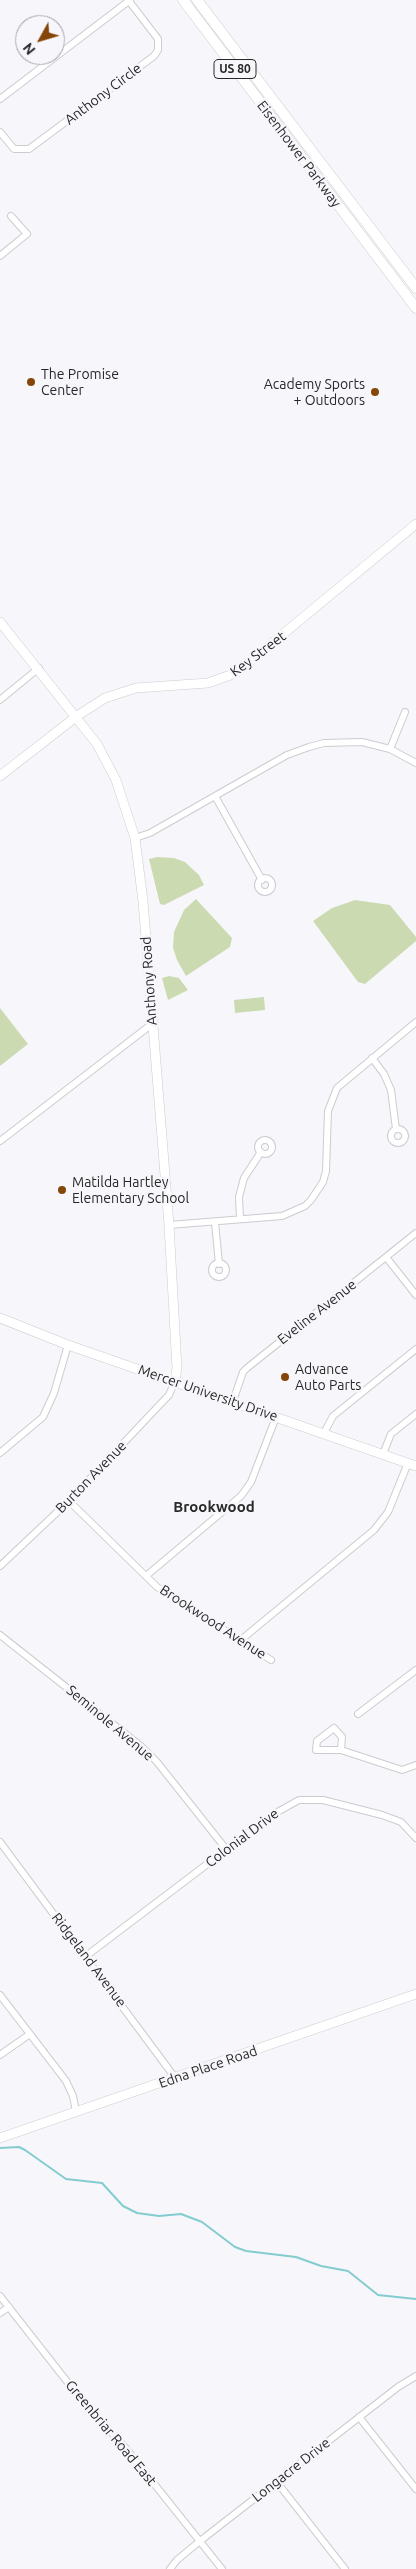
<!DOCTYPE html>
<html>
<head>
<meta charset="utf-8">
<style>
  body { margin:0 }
  #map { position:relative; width:416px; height:2569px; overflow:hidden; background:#f7f7fb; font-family:Ubuntu,sans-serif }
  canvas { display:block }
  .north { position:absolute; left:15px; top:15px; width:50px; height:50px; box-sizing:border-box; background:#f7f7fb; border:1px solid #a4a4a7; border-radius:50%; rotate:231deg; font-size:14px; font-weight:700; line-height:20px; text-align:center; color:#282829 }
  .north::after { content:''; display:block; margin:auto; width:18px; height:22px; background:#85460a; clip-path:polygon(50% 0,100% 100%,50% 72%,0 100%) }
</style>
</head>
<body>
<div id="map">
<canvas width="416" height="2569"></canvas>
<div class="north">N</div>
</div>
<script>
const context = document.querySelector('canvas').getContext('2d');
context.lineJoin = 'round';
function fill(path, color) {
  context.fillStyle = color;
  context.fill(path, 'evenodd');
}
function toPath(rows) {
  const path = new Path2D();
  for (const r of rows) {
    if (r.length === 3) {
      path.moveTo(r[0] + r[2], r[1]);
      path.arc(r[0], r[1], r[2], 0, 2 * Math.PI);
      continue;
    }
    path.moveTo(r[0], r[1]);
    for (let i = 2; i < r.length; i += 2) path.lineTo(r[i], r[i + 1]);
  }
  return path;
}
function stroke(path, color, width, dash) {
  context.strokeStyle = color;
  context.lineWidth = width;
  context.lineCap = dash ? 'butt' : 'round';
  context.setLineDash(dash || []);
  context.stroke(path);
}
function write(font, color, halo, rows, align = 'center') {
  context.font = font + ' Ubuntu,sans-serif';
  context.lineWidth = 5;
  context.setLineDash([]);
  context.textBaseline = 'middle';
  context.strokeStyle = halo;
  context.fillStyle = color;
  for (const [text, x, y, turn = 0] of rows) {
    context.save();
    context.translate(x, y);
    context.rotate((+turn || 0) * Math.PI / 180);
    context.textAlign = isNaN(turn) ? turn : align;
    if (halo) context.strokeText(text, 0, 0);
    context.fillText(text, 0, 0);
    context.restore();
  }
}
const green = toPath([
  [157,857,174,858,185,862,199,875,204,885,164,905,160,904,149,859],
  [196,899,232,938,230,947,186,976,177,960,173,948,174,932,184,910],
  [355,900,390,905,416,937,416,941,365,984,358,982,313,921,332,908],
  [169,976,179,978,188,990,168,1000,162,978],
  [264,997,265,1010,235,1013,234,1000],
  [0,1008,28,1044,0,1066]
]);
const stream = toPath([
  [0,2148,19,2147,25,2150,66,2179,102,2183,123,2206,137,2213,159,2216,181,2214,202,2222,235,2247,246,2251,296,2257,321,2266,348,2271,378,2295,416,2299]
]);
const street = toPath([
  [0,99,130,0],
  [0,132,14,149,29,149,154,56,158,50,158,39,129,1],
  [0,256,27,234,11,216],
  [0,700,39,668],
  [390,749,405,712],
  [215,796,262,880],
  [135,838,150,833,287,755,309,747,324,743,362,742,390,749,416,763],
  [265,885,7],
  [372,1058,384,1074,391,1090,396,1129],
  [398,1136,7],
  [265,1147,7],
  [0,1141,152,1024],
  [240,1218,239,1197,244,1178,261,1152],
  [215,1222,219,1264],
  [169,1225,282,1216,305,1206,311,1200,323,1182,326,1171,328,1111,337,1088,416,1022],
  [386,1257,416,1295],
  [219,1270,7],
  [233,1401,243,1372,247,1368,416,1233],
  [324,1433,333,1416,416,1349],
  [0,1453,43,1417,54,1393,68,1345],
  [383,1454,391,1434,416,1414],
  [69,1501,157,1587,271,1660],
  [0,1566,69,1501,149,1416,169,1395,175,1381],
  [146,1576,241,1496,251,1482,276,1417],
  [0,1635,142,1747,157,1762,226,1849],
  [242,1639,374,1530,388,1512,408,1463],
  [358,1714,416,1670],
  [334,1728,342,1737,341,1750,316,1750,317,1741,334,1728],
  [341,1750,402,1770,416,1765],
  [0,1842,176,2079],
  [86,1956,272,1815,299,1800,323,1800,382,1815,401,1822,416,1838],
  [0,1995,66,2081,73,2096,76,2112],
  [0,2055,30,2034],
  [0,2296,87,2407,124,2446,222,2569],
  [0,2313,9,2307],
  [359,2417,416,2489],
  [276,2481,345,2569],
  [170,2569,177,2560,200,2541,398,2387,416,2376]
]);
const secondary = toPath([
  [0,622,97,744,116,780,135,838,143,901,169,1225,177,1368,175,1381],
  [0,776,77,716,105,698,136,688,208,683,236,673,416,524],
  [0,1318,68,1345,416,1466],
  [0,2138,416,1994]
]);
const primary = toPath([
  [183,0,416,308],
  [197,0,416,288]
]);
const markers = [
  [31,382,5,"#85460a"],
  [375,392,5,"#85460a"],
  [62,1190,5,"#85460a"],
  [285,1377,5,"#85460a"]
];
const shields = [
  [235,69,42]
];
const shieldNames = [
  ["US 80",235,69]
];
const streetNames = [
  ["Anthony Circle",103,94,-37],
  ["Eisenhower Parkway",299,154,53],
  ["Key Street",258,654,-37],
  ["Anthony Road",149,981,-94],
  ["Eveline Avenue",317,1312,-38],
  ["Mercer University Drive",208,1393,19],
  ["Burton Avenue",91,1477,-46],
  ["Brookwood Avenue",213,1622,33],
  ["Seminole Avenue",110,1723,40],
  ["Colonial Drive",242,1838,-37],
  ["Ridgeland Avenue",89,1960,53],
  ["Edna Place Road",208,2067,-19],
  ["Greenbriar Road East",111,2433,50],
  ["Longacre Drive",291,2470,-38]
];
const poiNames = [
  ["The Promise",41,374],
  ["Center",41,390],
  ["Academy Sports",365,384,"right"],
  ["+ Outdoors",365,400,"right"],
  ["Matilda Hartley",72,1182],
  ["Elementary School",72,1198],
  ["Advance",295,1369],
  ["Auto Parts",295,1385]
];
const neighbourhoodNames = [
  ["Brookwood",214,1507]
];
fill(green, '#ccdab2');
stroke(stream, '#83cccf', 2);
stroke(street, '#ccccd0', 8);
stroke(secondary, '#ccccd0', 10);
stroke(primary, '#ccccd0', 11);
stroke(street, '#fff', 6);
stroke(secondary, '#fff', 9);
stroke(primary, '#fff', 10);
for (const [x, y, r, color] of markers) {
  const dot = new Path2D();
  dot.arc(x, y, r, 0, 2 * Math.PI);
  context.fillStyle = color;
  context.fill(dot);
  stroke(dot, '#f7f7fb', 2);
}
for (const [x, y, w] of shields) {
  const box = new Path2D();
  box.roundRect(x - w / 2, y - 9.5, w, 19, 4);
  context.fillStyle = '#f7f7fb';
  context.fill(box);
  stroke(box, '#282829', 1);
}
write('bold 12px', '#282829', null, shieldNames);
write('14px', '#282829', '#f7f7fb', streetNames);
write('14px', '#282829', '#f7f7fb', poiNames, 'left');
write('bold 15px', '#282829', '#f7f7fb', neighbourhoodNames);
</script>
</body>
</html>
